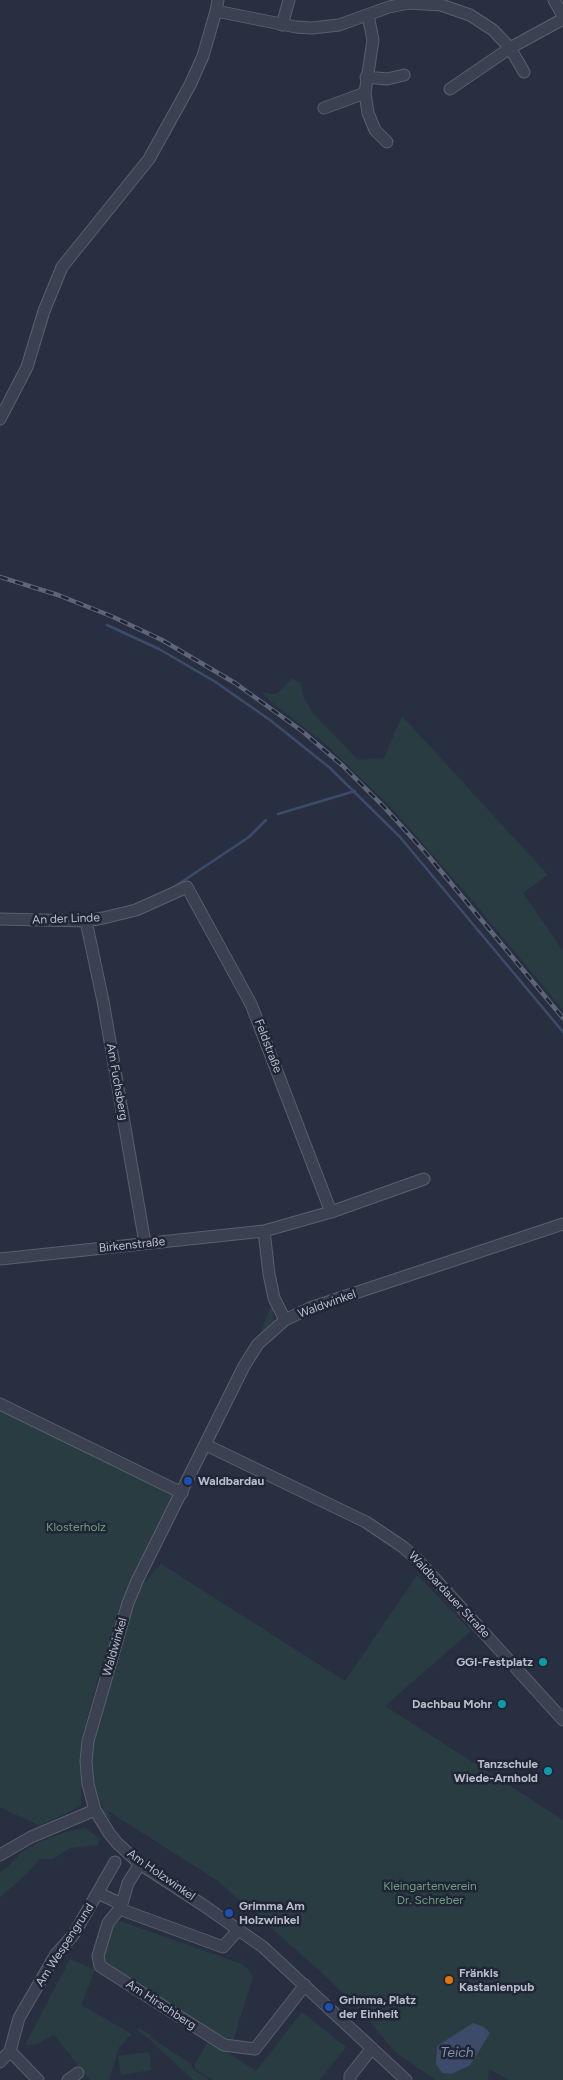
<!DOCTYPE html>
<html>
<head>
<meta charset="utf-8">
<style>
  body { margin:0 }
  canvas { display:block; background:#272f41 }
</style>
</head>
<body>
<canvas width="563" height="2080"></canvas>
<script>
const context = document.querySelector('canvas').getContext('2d');
context.lineJoin = 'round';
function fill(path, color) {
  context.fillStyle = color;
  context.fill(path, 'evenodd');
}
function toPath(rows) {
  const path = new Path2D();
  for (const r of rows) {
    path.moveTo(r[0], r[1]);
    for (let i = 2; i < r.length; i += 2) path.lineTo(r[i], r[i + 1]);
  }
  return path;
}
function stroke(path, color, width, dash) {
  context.strokeStyle = color;
  context.lineWidth = width;
  context.lineCap = dash ? 'butt' : 'round';
  context.setLineDash(dash || []);
  context.stroke(path);
}
function write(font, color, halo, rows, align = 'center') {
  context.font = font + ' Figtree,sans-serif';
  context.lineWidth = 5;
  context.setLineDash([]);
  context.textBaseline = 'middle';
  context.strokeStyle = halo;
  context.fillStyle = color;
  for (const [text, x, y, turn = 0] of rows) {
    context.save();
    context.translate(x, y);
    context.rotate((+turn || 0) * Math.PI / 180);
    context.textAlign = isNaN(turn) ? turn : align;
    if (halo) context.strokeText(text, 0, 0);
    context.fillText(text, 0, 0);
    context.restore();
  }
}
const green = toPath([
  [292,678,301,683,303,696,312,712,358,760,384,758,402,716,548,875,523,893,563,951,563,1010,467,894,389,805,323,742,269,700,263,693,277,694],
  [272,1304,274,1321,258,1339],
  [0,1407,176,1494,132,1581,97,1682,81,1742,81,1806,40,1826,0,1807],
  [161,1564,345,1681,417,1575,471,1631,385,1706,563,1820,563,2080,509,2080,489,2069,488,2080,436,2080,394,2051,362,2012,320,1971,218,1881,108,1811,112,1822,104,1813,94,1781,92,1761,94,1742,133,1605,143,1584],
  [85,1828,100,1839,98,1845,70,1848,53,1859,39,1859,27,1874,0,1897,0,1872,6,1868,21,1853,37,1843,69,1831],
  [114,1919,242,1964,249,1970,253,1978,233,2040,226,2042,101,1961],
  [70,1959,95,1970,81,2005,132,2034,119,2047,109,2080,90,2080,54,2035,37,2044,25,2045],
  [302,2012,346,2047,320,2080,213,2080,195,2069,195,2064,209,2040,256,2071],
  [139,2028,149,2034,152,2034,150,2037,191,2064,193,2069,209,2080,193,2080,148,2038,138,2031],
  [149,2052,151,2070,121,2075,118,2056]
]);
const water = toPath([
  [473,2023,484,2027,490,2033,476,2056,469,2066,451,2074,442,2073,436,2064,437,2046]
]);
const stream = toPath([
  [107,625,159,649,214,681,270,720,330,768,400,837,563,1032],
  [278,814,355,791],
  [171,889,249,837,266,820]
]);
const minor = toPath([
  [554,0,563,16],
  [216,11,296,27,312,28,339,25,389,7,409,3,441,5,470,15,493,30,510,48,524,72],
  [368,15,373,40,365,93,368,113,375,130,387,142],
  [282,25,289,0],
  [366,77,387,79,404,75],
  [450,89,510,48,563,19],
  [324,108,365,93],
  [0,419,27,367,44,311,62,267,149,159,190,85,203,56,216,11,218,0],
  [0,919,86,921,103,918,136,910,187,887,251,1004,331,1212],
  [86,921,103,1001,145,1243],
  [264,1231,269,1274,274,1298,285,1320],
  [0,1259,264,1231,331,1212,424,1179],
  [0,1404,182,1493],
  [206,1445,366,1522,403,1547,417,1559,563,1720],
  [0,1855,31,1837,95,1810],
  [140,1864,128,1883,121,1907,108,1923,98,1956,100,1966,224,2045,255,2049,305,1985],
  [98,1893,115,1901,125,1911,223,1947,239,1929],
  [10,2051,38,2080],
  [0,2062,10,2051,19,2018,56,1954,74,1934,115,1862],
  [68,2080,78,2073],
  [350,2080,350,2076,372,2048],
  [406,2080,263,1947,203,1905,140,1864,117,1843,109,1833,95,1810,88,1784,86,1761,88,1741,128,1603,137,1581,244,1366,258,1344,285,1320,310,1308,563,1224]
]);
const rail = toPath([
  [0,577,58,595,111,616,162,640,235,683,302,731,343,766,385,808,425,852,563,1018]
]);
const markers = [
  [188,1481,5,"#1a4fb4"],
  [543,1662,5,"#0f9aa8"],
  [502,1704,5,"#0f9aa8"],
  [548,1771,5,"#0f9aa8"],
  [229,1913,5,"#1a4fb4"],
  [449,1980,5,"#e8710a"],
  [329,2007,5,"#1a4fb4"]
];
const streetNames = [
  ["An der Linde",66,919,-2],
  ["Feldstraße",268,1046,69],
  ["Am Fuchsberg",117,1082,80],
  ["Birkenstraße",132,1245,-6],
  ["Waldwinkel",327,1304,-20],
  ["Waldbardauer Straße",449,1595,47],
  ["Waldwinkel",115,1647,-74],
  ["Am Holzwinkel",161,1875,35],
  ["Am Wespengrund",65,1945,-57],
  ["Am Hirschberg",161,2005,33]
];
const poiNames = [
  ["Waldbardau",198,1481],
  ["GGI-Festplatz",533,1662,"right"],
  ["Dachbau Mohr",492,1704,"right"],
  ["Tanzschule",538,1764,"right"],
  ["Wiede-Arnhold",538,1778,"right"],
  ["Grimma Am",239,1906],
  ["Holzwinkel",239,1920],
  ["Fränkis",459,1973],
  ["Kastanienpub",459,1987],
  ["Grimma, Platz",339,2000],
  ["der Einheit",339,2014]
];
const parkNames = [
  ["Klosterholz",76,1527],
  ["Kleingartenverein",430,1886],
  ["Dr. Schreber",430,1900]
];
const waterNames = [
  ["Teich",457,2053]
];
fill(green, '#293c42');
fill(water, '#3d4b6a');
stroke(stream, '#3d4b6a', 2.5);
stroke(minor, '#595f6e', 13);
stroke(minor, '#3b4151', 11);
stroke(rail, '#5d6578', 4.5);
stroke(rail, '#202636', 2.5, [8]);
for (const [x, y, r, color] of markers) {
  const dot = new Path2D();
  dot.arc(x, y, r, 0, 2 * Math.PI);
  context.fillStyle = color;
  context.fill(dot);
  stroke(dot, '#202636', 2);
}
write('12px', '#b8bdcb', '#202636', streetNames);
write('bold 12px', '#b8bdcb', '#202636', poiNames, 'left');
write('12px', '#6f9c7f', '#202636', parkNames);
write('italic 14px', '#808fb2', '#202636', waterNames);
</script>
</body>
</html>
